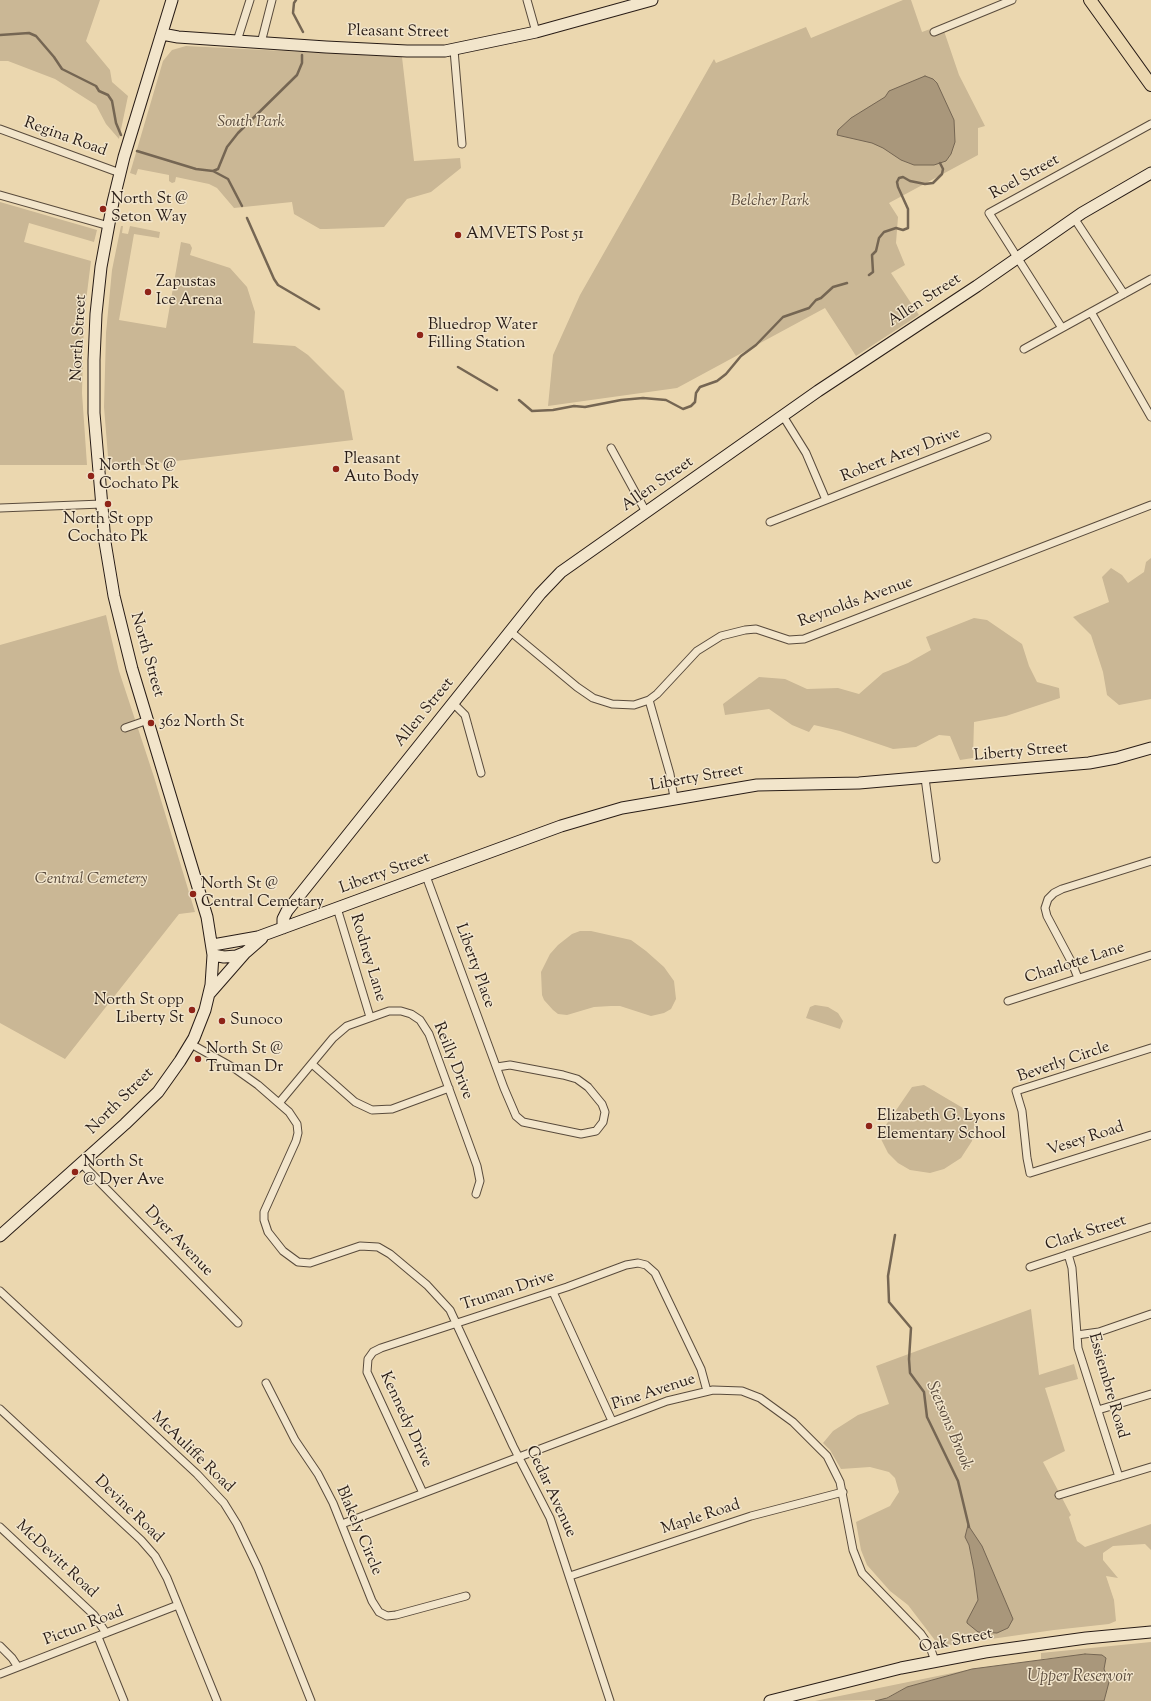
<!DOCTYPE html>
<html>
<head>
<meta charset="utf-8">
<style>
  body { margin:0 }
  canvas { display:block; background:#ebd7af }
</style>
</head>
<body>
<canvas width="1151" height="1701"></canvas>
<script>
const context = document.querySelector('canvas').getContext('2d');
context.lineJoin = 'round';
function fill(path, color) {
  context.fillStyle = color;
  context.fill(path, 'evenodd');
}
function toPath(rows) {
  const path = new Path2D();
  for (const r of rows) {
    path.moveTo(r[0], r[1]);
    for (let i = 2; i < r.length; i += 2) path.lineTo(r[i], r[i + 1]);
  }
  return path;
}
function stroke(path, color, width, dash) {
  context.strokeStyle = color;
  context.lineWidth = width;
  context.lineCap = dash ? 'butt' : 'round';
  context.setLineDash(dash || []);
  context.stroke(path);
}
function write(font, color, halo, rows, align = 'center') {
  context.font = font + ' "Sorts Mill Goudy",serif';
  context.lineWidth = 3;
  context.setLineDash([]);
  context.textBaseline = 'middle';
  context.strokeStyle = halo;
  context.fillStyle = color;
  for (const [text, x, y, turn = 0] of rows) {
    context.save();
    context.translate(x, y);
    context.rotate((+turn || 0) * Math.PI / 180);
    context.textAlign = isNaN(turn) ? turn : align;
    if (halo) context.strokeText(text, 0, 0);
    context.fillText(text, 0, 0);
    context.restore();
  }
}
const green = toPath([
  [0,0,100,0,86,41,110,70,112,82,128,96,119,139,106,124,96,105,55,79,8,61,0,61],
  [903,0,911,0,922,32,933,28,935,35,944,31,959,75,985,126,978,128,978,155,889,203,898,217,896,243,905,265,891,273,919,315,856,356,825,308,677,388,548,406,553,355,580,295,714,59,716,63,806,27,811,38],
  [186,46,402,57,414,161,460,158,461,168,431,192,407,199,384,227,326,229,320,229,294,214,292,202,234,208,217,188,209,184,176,177,175,182,172,183,169,181,169,175,138,169,136,175,130,173,163,61,172,50],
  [0,202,97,230,94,242,29,223,24,242,91,261,84,317,82,393,87,465,0,465],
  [121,226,123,226,122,233,128,234,130,226,160,232,159,238,134,234,119,320,166,328,181,242,190,244,192,248,190,255,230,268,247,287,255,312,253,343,295,346,308,355,344,391,353,440,109,469,104,407,106,333,112,270],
  [1151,558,1151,699,1119,705,1107,695,1103,672,1091,635,1073,617,1109,602,1102,577,1111,568,1122,575,1128,583,1144,572,1146,562],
  [106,615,119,671,154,777,195,912,179,914,65,1059,0,1023,0,645],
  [974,618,987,620,1022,644,1029,666,1037,682,1059,688,1060,698,1006,716,974,722,973,758,960,760,950,736,939,735,916,747,893,749,840,731,814,725,809,732,792,725,769,709,725,715,723,704,759,677,785,679,807,689,838,688,859,694,883,673,908,663,931,650,926,637],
  [580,931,591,931,631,940,646,951,664,967,674,981,676,999,671,1009,664,1013,651,1016,620,1006,611,1006,594,1007,567,1015,558,1014,553,1010,544,1000,542,995,541,972,550,954,558,945,572,934],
  [815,1005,828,1007,838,1013,843,1021,840,1029,806,1018,810,1007],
  [924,1085,973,1114,975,1120,972,1141,961,1158,944,1169,930,1173,910,1170,898,1163,888,1153,879,1135,912,1087],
  [1031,1309,1039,1375,1074,1364,1078,1379,1045,1388,1065,1451,1043,1462,1071,1515,1069,1517,1077,1541,1085,1547,1151,1524,1151,1550,1145,1544,1113,1546,1103,1553,1103,1560,1118,1578,1106,1576,1114,1600,1116,1621,1109,1624,1054,1630,942,1646,937,1643,908,1605,890,1591,867,1565,861,1550,856,1522,890,1506,899,1492,895,1478,889,1472,870,1467,841,1469,830,1450,823,1443,833,1431,858,1415,889,1404,876,1366],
  [1151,1642,1151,1701,1104,1701,1108,1678,1093,1654,1041,1659,1041,1653],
  [972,1669,907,1687,882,1700,815,1701]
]);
const water = toPath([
  [925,76,933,79,937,83,954,120,955,142,951,154,946,161,934,165,914,165,901,160,883,148,872,143,837,135,838,130,851,118,885,97,889,91,925,76],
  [968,1525,982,1546,1013,1619,1008,1628,997,1633,978,1632,967,1623,967,1621,978,1600,974,1570,969,1545,965,1537,968,1525],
  [1085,1654,1102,1655,1106,1658,1104,1669,1109,1682,1104,1701,875,1701,887,1698,907,1687,972,1669,1085,1654]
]);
const stream = toPath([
  [296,0,294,3,293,13,303,32],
  [0,35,29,33,36,36,54,57,62,69,96,86,99,91,108,95,112,101,116,123,121,135],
  [137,151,196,169,213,171,218,169,227,147,238,133,297,75,302,63,302,55],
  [213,171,228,179,242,206],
  [247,218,274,279,278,285,319,309],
  [869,275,873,272,872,255,876,251,879,238,884,232,896,228,903,230,908,228,908,209,898,187,897,182,899,178,903,177,910,181,925,184,933,183,942,174,943,169,940,163],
  [458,367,497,390],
  [519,400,532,411,553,410,574,406,585,407,621,400,643,398,666,400,683,409,691,406,695,402,696,393,700,387,717,381,726,374,741,356,756,345,783,317,809,308,816,300,821,298,833,287,847,283],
  [895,1235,888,1276,889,1302,911,1328,909,1359,910,1373,924,1392,927,1417,958,1481,969,1527]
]);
const street = toPath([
  [527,0,536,32],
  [934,32,1012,0],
  [237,41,250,0],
  [261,43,272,0],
  [454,50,462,144],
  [0,129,120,173],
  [0,195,109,226],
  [1074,218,1124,294],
  [1091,312,1151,417],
  [1062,328,989,213,1151,124],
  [1024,349,1151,279],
  [783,416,806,453,826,500],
  [611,448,646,512],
  [0,508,102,504],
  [770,522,987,437],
  [511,632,577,687,593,698,612,704,634,705,649,700,657,694,697,651,721,636,745,630,756,629,789,640,804,639,1151,505],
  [649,700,670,774,674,798],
  [453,703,465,715,481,773],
  [125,728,148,720],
  [925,778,936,859],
  [426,876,504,1088,516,1116,523,1122,581,1134,596,1131,603,1122,605,1112,602,1104,588,1087,577,1079,563,1075,510,1065,497,1067],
  [337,908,370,1017],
  [1078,978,1072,963,1047,916,1045,908,1048,899,1054,893,1062,889,1151,861],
  [1008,1001,1151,955],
  [191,1044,234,1068,258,1085,289,1112,297,1124,298,1133,296,1141,264,1212,264,1220,268,1232,283,1251,298,1262,310,1263,360,1246,378,1247,390,1254,427,1285,450,1310,513,1446,550,1518,610,1701],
  [1151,1048,1016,1091,1022,1111,1027,1158,1030,1173,1151,1135],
  [312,1064,355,1102,372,1110,392,1109,449,1088],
  [279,1103,333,1038,347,1026,389,1011,401,1011,411,1014,420,1020,429,1034,477,1166,480,1181,476,1194],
  [81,1163,238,1323],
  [1068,1254,1072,1268,1078,1348,1119,1477],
  [1030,1267,1151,1227],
  [0,1291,197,1474,224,1503,237,1524,258,1568,311,1701],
  [553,1292,612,1421],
  [1077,1335,1099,1332,1151,1314],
  [266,1383,295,1440,318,1474,333,1503,372,1601,379,1612,387,1616,396,1615,466,1596],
  [0,1409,141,1540,155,1556,167,1578,217,1701],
  [1098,1410,1151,1394],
  [423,1493,367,1372,368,1359,373,1352,381,1348,567,1287,626,1265,638,1263,646,1265,655,1273,701,1369,707,1391],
  [1059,1495,1151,1467],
  [342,1524,667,1401,713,1390,742,1391,760,1398,793,1422,827,1456,840,1482,853,1550,862,1573,921,1634,930,1647,935,1661],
  [0,1527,94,1615,106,1633],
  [570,1576,751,1516,843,1492],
  [98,1637,124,1701],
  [0,1646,12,1658,18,1667],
  [0,1674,178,1605]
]);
const secondary = toPath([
  [162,34,178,37,326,47,407,51,445,51,536,32,652,0],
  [283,928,283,919,287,911,540,594,561,572,818,391,977,286,1082,213,1151,173],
  [213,945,258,937,561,826,622,808,757,785,859,783,1089,763,1116,758,1151,748],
  [213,955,224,957,236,956,246,952,262,938],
  [210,993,245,953],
  [0,1236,125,1124,158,1092,180,1061,194,1038,205,1010,211,985,213,955,207,917,132,669,114,596,105,542,94,413,94,360,96,314,101,267,113,202,124,157,172,0],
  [770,1701,901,1668,985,1652,1086,1638,1151,1632]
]);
const primary = toPath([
  [1090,0,1151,85]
]);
const markers = [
  [103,209,4,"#8f2418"],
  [458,235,4,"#8f2418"],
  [148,292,4,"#8f2418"],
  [420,335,4,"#8f2418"],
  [336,469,4,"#8f2418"],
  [91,476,4,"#8f2418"],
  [108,504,4,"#8f2418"],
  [151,723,4,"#8f2418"],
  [193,894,4,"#8f2418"],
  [192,1010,4,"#8f2418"],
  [222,1021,4,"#8f2418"],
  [198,1059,4,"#8f2418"],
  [869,1126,4,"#8f2418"],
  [75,1172,4,"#8f2418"]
];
const streetNames = [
  ["Pleasant Street",398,33,1],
  ["Regina Road",65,138,20],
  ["Roel Street",1025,178,-29],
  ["Allen Street",925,301,-33],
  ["North Street",80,338,-87],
  ["Robert Arey Drive",901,456,-21],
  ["Allen Street",658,485,-35],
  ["Reynolds Avenue",856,603,-20],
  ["North Street",146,655,74],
  ["Allen Street",425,713,-51],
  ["Liberty Street",1021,753,-5],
  ["Liberty Street",697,779,-10],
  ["Liberty Street",385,874,-20],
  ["Rodney Lane",367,958,73],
  ["Charlotte Lane",1075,964,-18],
  ["Liberty Place",474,966,70],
  ["Reilly Drive",452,1061,68],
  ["Beverly Circle",1064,1063,-19],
  ["North Street",121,1102,-45],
  ["Vesey Road",1086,1140,-18],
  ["Clark Street",1086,1234,-18],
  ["Dyer Avenue",178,1242,46],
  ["Truman Drive",508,1292,-18],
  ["Essiembre Road",1107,1386,74],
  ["Pine Avenue",654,1393,-18],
  ["Kennedy Drive",405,1420,65],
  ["McAuliffe Road",192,1453,44],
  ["Cedar Avenue",550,1492,65],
  ["Devine Road",128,1510,44],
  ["Maple Road",701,1518,-18],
  ["Blakely Circle",358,1531,67],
  ["McDevitt Road",56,1560,43],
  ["Pictun Road",84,1627,-21],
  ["Oak Street",956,1642,-11]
];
const parkNames = [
  ["South Park",251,123],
  ["Belcher Park",770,202],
  ["Central Cemetery",91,880]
];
const poiNames = [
  ["North St @",111,200],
  ["Seton Way",111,218],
  ["AMVETS Post 51",466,235],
  ["Zapustas",156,283],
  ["Ice Arena",156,301],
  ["Bluedrop Water",428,326],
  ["Filling Station",428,344],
  ["Pleasant",344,460],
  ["Auto Body",344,478],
  ["North St @",99,467],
  ["Cochato Pk",99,485],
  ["North St opp",108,520,"center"],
  ["Cochato Pk",108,538,"center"],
  ["362 North St",159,723],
  ["North St @",201,885],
  ["Central Cemetary",201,903],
  ["North St opp",184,1001,"right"],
  ["Liberty St",184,1019,"right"],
  ["Sunoco",230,1021],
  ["North St @",206,1050],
  ["Truman Dr",206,1068],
  ["Elizabeth G. Lyons",877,1117],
  ["Elementary School",877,1135],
  ["North St",83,1163],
  ["@ Dyer Ave",83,1181]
];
const waterNames = [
  ["Stetsons Brook",948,1426,67],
  ["Upper Reservoir",1080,1678]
];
fill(green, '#cab795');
fill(water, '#a9977b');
stroke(water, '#756653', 1);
stroke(stream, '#756653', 2.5);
stroke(street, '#594b3c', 9);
stroke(secondary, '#281c16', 13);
stroke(primary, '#281c16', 14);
stroke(street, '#f2e5cb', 7);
stroke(secondary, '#f2e5cb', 11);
stroke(primary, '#ebd7af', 12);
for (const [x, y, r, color] of markers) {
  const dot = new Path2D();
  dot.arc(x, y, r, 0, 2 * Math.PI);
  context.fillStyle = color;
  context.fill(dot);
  stroke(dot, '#f2e5cb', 1.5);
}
write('16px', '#281c16', '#f2e5cb', streetNames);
write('italic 16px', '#594a3c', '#f2e5cb', parkNames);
write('16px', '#281c16', '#f2e5cb', poiNames, 'left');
write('italic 17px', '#5c4d3e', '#f2e5cb', waterNames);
</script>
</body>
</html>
